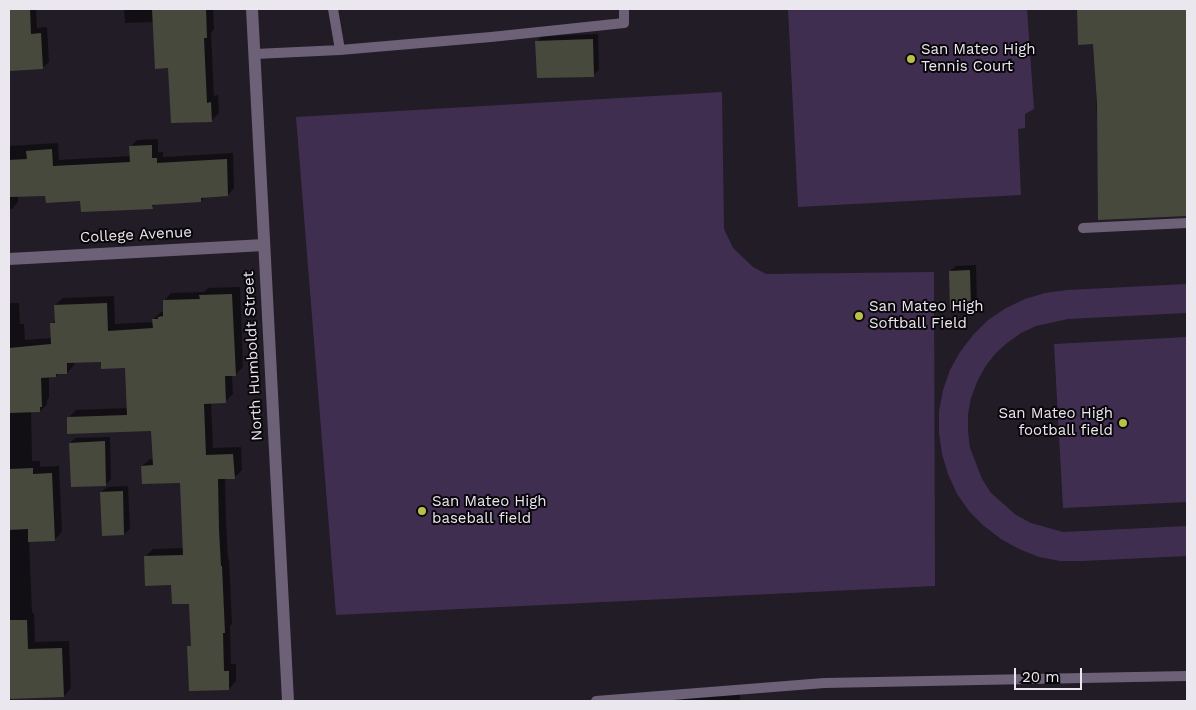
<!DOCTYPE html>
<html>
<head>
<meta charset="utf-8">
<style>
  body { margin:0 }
  #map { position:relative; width:1196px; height:710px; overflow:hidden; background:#211c26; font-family:"Work Sans",sans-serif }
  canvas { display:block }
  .frame { position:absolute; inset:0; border:10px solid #ebe7ee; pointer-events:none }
  .scale { position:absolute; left:1014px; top:668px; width:68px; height:22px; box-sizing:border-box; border:2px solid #ebe7ee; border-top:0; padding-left:6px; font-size:15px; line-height:18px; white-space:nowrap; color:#ebe7ee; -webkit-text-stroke:4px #09070b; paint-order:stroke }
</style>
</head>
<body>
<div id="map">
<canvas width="1196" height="710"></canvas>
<div class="frame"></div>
<div class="scale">20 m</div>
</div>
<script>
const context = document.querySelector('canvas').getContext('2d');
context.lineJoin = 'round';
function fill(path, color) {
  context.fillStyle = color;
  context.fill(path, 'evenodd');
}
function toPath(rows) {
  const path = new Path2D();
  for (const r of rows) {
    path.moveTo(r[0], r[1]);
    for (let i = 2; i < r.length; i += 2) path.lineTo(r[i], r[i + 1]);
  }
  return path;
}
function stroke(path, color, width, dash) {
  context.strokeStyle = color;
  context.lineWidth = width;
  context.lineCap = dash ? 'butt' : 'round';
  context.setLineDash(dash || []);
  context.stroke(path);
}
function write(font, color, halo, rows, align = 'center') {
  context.font = font + ' "Work Sans",sans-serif';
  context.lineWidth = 4;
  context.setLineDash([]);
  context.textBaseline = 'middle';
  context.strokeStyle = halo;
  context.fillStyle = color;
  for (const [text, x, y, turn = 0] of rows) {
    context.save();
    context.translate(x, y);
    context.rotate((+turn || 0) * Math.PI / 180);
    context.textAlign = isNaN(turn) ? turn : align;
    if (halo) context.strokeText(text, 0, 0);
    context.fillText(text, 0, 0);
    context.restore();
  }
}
const green = toPath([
  [788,9,1027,9,1034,109,1025,114,1025,128,1018,129,1021,195,798,207],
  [722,92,724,229,733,248,753,267,766,274,934,272,935,586,336,615,296,117],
  [1187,284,1187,313,1068,319,1036,326,1021,333,1007,343,995,354,985,367,977,382,971,398,968,414,968,431,970,448,982,479,991,493,1016,515,1031,523,1063,532,1187,526,1187,556,1082,561,1060,561,1039,557,1019,549,1001,539,984,526,969,511,957,494,948,474,942,454,939,433,939,411,943,390,950,370,960,352,973,335,988,320,1006,308,1025,299,1045,293,1067,290],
  [1187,337,1187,502,1063,508,1054,344]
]);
const shadow = toPath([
  [9,9,36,9,37,28,47,27,49,62,42,68,9,70],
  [124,9,213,9,214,29,211,33,214,96,218,95,219,113,212,120,169,67,154,22,125,23],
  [1078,9,1187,9,1187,215,1099,219,1100,195,1094,42,1079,43],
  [598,34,599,70,593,75,536,42,542,36],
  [158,139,158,152,163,152,163,157,233,153,234,188,228,195,206,196,201,201,156,203,152,207,82,200,46,195,18,196,18,202,12,209,9,209,9,144,9,146,58,143,59,160,131,156,130,147,137,140],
  [976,265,977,303,971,309,950,271,956,266],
  [240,287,243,367,235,375,232,375,233,394,225,402,211,402,213,448,241,447,242,470,234,478,225,478,226,522,228,559,229,559,232,624,230,626,231,664,236,664,236,681,229,689,189,647,193,643,191,602,145,557,153,549,184,548,181,481,142,466,150,459,154,459,153,430,68,418,76,410,128,408,126,367,102,360,74,361,74,365,67,373,59,373,56,376,49,376,49,398,47,400,47,404,40,411,31,411,32,461,40,461,40,467,59,466,62,532,54,540,29,541,32,613,34,613,35,642,69,641,71,688,64,696,14,698,9,701,9,303,19,303,20,324,24,324,25,340,52,338,52,324,56,319,55,305,63,298,114,296,115,324,154,322,153,320,161,312,164,312,164,301,171,293,204,292,208,288],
  [110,437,111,479,106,484,70,443,75,438],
  [128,486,130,529,124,534,101,492,107,487],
  [740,693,740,701,680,701,686,696]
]);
const building = toPath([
  [9,9,30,9,31,34,41,33,43,69,9,71],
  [152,9,206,9,207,38,204,38,207,103,211,102,212,122,171,123,168,68,155,69],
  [1077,9,1187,9,1187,216,1098,220,1097,104,1093,44,1078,45],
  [593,39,594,77,537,78,535,41],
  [152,145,152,158,157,158,157,163,227,159,228,196,201,198,201,202,152,205,153,209,81,212,80,201,46,203,45,196,9,197,9,160,27,159,26,151,52,149,53,166,130,162,129,146],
  [970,270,971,310,950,310,949,271],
  [232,294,236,376,225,376,226,403,204,404,206,455,233,454,235,479,218,479,219,530,221,566,222,566,225,633,223,633,224,671,229,671,229,690,189,691,187,646,191,646,189,604,172,604,171,585,145,586,144,556,183,555,180,483,142,484,141,466,153,465,151,431,67,434,67,417,127,415,125,368,101,369,101,362,67,363,67,374,56,374,56,377,41,378,42,407,40,407,40,412,9,413,9,348,51,344,50,323,55,323,54,305,107,303,108,331,153,328,152,319,158,319,158,317,163,316,163,300,200,299,199,295],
  [105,441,106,486,71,487,69,443],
  [33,468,33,474,52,473,55,541,28,542,28,529,9,530,9,469],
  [123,491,124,535,102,536,100,492],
  [9,620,27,620,28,649,62,648,64,697,9,699]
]);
const service = toPath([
  [340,50,491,37,624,23,624,9],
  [255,54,340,50,333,9],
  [1083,228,1187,223],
  [596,701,824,683,1187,676]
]);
const minor = toPath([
  [9,259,264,245]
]);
const tertiary = toPath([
  [252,9,288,701]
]);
const markers = [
  [911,59,5,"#b9c146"],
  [859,316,5,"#b9c146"],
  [1123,423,5,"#b9c146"],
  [422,511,5,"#b9c146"]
];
const poiNames = [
  ["San Mateo High",921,50],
  ["Tennis Court",921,67],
  ["San Mateo High",869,307],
  ["Softball Field",869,324],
  ["San Mateo High",1113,414,"right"],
  ["football field",1113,431,"right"],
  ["San Mateo High",432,502],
  ["baseball field",432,519]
];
const streetNames = [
  ["College Avenue",136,235,-3],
  ["North Humboldt Street",253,356,-93]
];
fill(green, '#402e50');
fill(shadow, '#0007');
fill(building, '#48493d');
stroke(service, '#6c6177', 10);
stroke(minor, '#6c6177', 12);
stroke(tertiary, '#6c6177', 12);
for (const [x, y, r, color] of markers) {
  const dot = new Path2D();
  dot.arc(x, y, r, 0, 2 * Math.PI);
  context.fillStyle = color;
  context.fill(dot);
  stroke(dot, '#09070b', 2);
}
write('15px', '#ebe7ee', '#09070b', poiNames, 'left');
write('15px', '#ebe7ee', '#09070b', streetNames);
</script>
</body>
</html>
